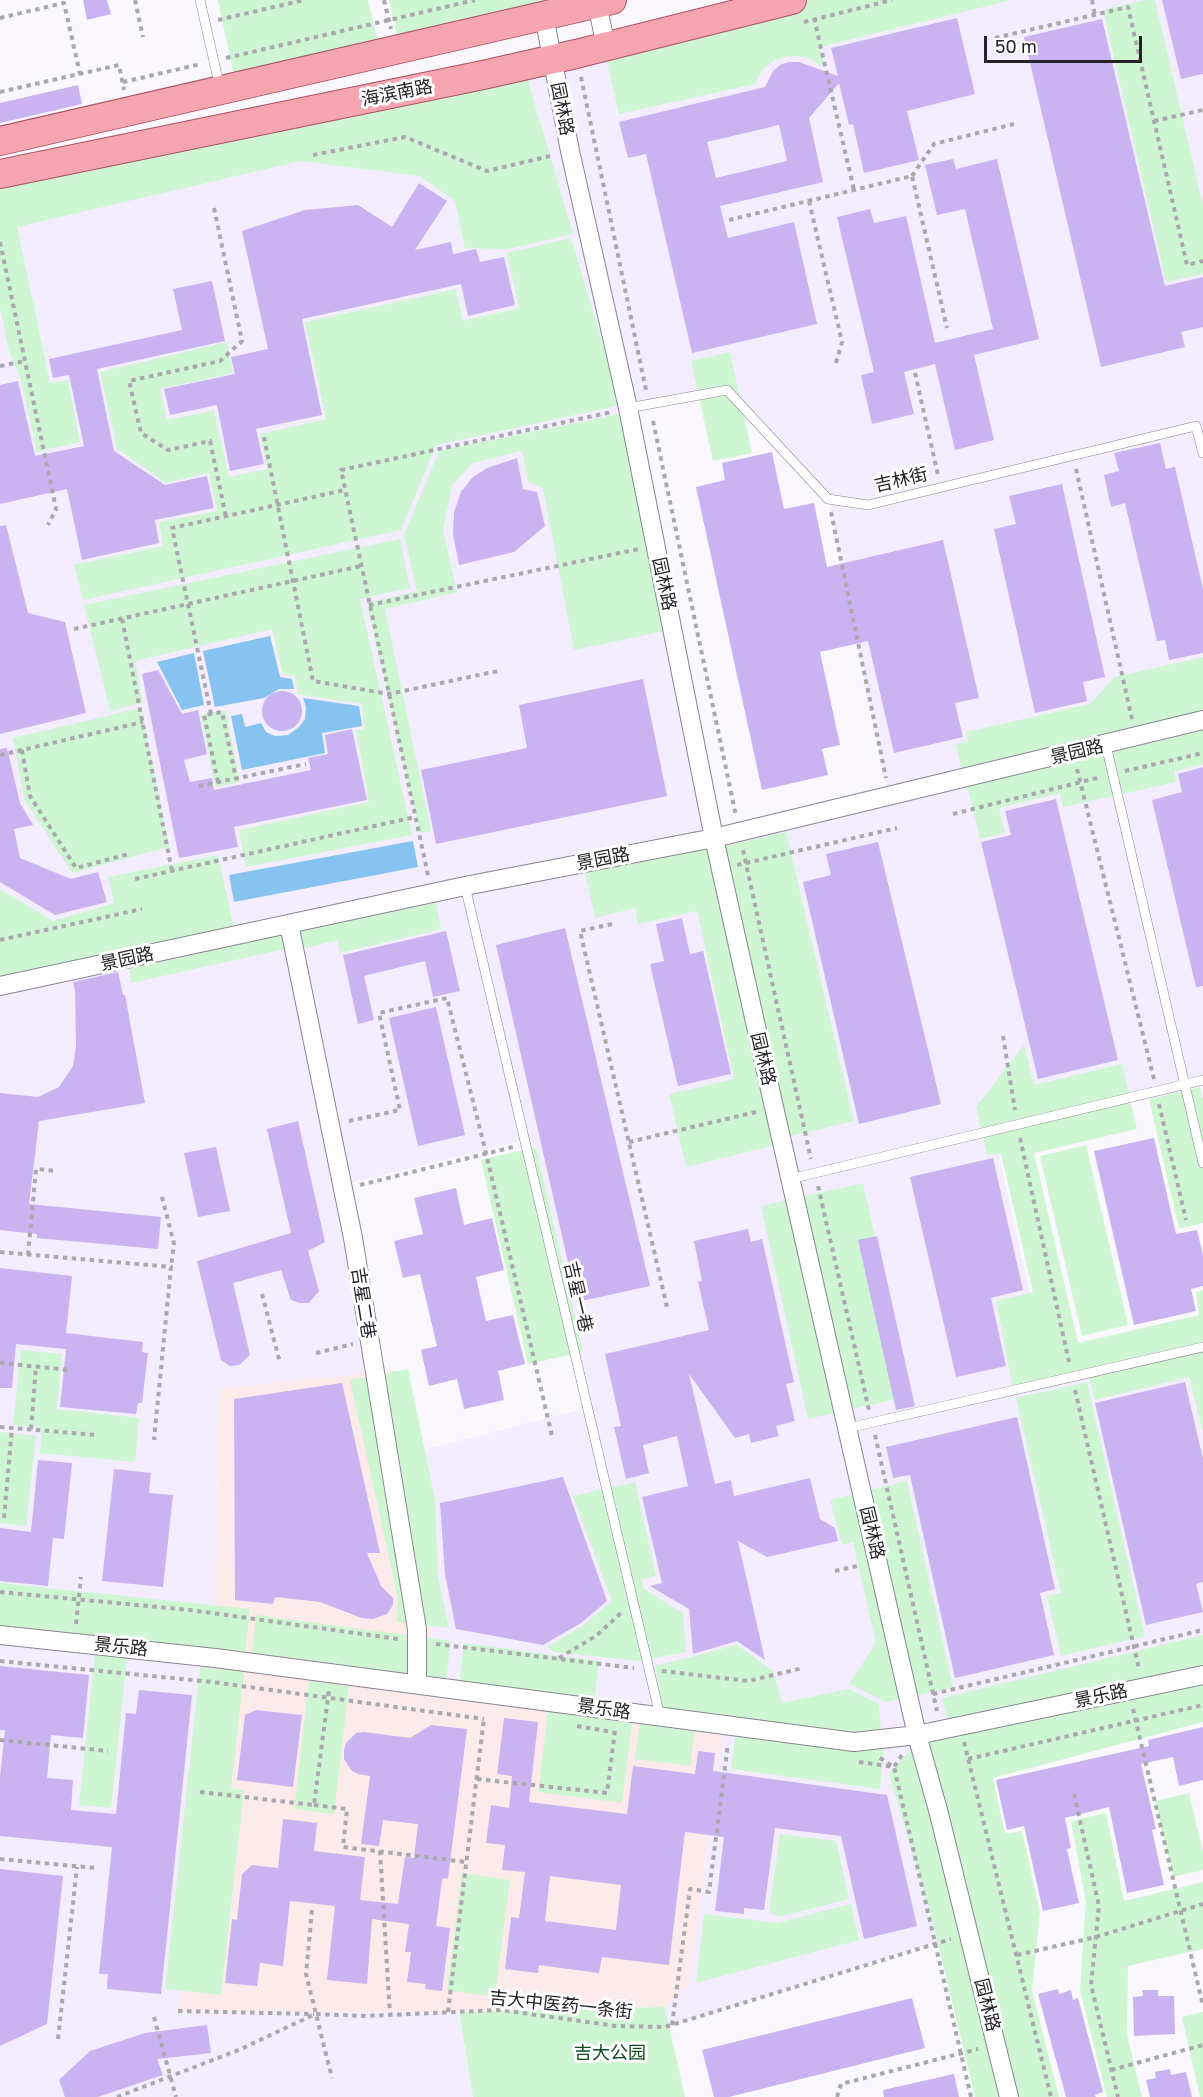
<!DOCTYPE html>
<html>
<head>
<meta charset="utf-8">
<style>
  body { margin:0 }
  #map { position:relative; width:1203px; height:2097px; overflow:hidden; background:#faf8fe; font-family:"Golos Text",sans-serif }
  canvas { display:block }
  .scale { position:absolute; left:984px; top:36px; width:158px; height:27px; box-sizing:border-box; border:3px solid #242328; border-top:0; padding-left:8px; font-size:18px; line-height:21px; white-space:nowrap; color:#242328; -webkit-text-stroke:4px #fff; paint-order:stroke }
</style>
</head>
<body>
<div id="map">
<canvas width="1203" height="2097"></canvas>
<div class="scale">50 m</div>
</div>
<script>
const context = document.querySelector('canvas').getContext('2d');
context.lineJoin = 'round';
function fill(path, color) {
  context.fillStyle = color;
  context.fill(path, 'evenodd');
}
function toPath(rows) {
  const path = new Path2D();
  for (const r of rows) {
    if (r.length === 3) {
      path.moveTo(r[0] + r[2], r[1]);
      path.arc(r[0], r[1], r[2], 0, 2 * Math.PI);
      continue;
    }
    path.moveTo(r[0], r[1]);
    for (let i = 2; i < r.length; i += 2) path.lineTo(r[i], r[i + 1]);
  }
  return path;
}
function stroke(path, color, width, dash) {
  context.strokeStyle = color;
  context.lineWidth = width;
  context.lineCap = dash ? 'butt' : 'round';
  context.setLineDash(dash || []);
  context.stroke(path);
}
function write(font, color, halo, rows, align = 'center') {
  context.font = font + ' "Golos Text","Noto Sans SC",sans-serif';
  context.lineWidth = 6;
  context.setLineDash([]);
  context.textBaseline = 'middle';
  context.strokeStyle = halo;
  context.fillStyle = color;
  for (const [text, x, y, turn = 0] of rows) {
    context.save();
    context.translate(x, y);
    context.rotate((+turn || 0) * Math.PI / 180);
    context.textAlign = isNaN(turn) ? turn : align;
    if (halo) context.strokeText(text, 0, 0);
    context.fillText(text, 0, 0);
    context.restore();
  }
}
const built = toPath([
  [793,0,1203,0,1203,423,1129,442,1203,425,1203,1080,993,1130,1050,1382,1203,1347,1203,1675,917,1735,968,1933,669,2026,665,2007,689,1984,723,1724,426,1685,432,1635,407,1454,588,1408,524,1140,342,1185,375,1372,219,1389,215,1657,178,2010,458,2012,473,2097,0,2097,0,174],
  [723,385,828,499,888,796,714,838,627,409]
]);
const medical = toPath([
  [394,1370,432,1635,426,1686,723,1725,689,1984,665,2007,458,2012,178,2011,215,1657,219,1389]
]);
const green = toPath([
  [218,0,368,0,378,43,234,76],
  [389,0,562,0,398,39],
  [810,0,1012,0,820,47,825,68,810,59,798,56,789,56,774,60,762,70,755,84,619,114,604,50],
  [1144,0,1155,0,1203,206,1203,274,1166,282,1103,10],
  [525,71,573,234,508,249,465,248,455,201,420,176,301,161,17,227,50,383,68,380,80,442,37,452,21,380,9,351,0,308,0,178],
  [571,238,621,405,436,445,401,530,83,600,74,565,163,546,159,522,217,511,209,473,166,483,117,449,100,372,227,342,233,373,160,389,167,420,214,410,229,477,267,469,260,434,326,419,305,322,456,289,463,321,519,308,507,253],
  [730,352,752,453,713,461,691,361],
  [624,413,665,631,574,650,543,488,528,482,522,451,473,463,452,485,443,530,457,592,385,609,431,831,420,833,367,603,417,591,404,535,439,451],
  [400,539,410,588,360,599,412,835,246,867,239,830,369,802,356,730,364,729,362,704,298,694,295,676,283,674,272,629,135,661,143,703,110,711,84,605],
  [1203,657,1203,716,963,775,956,744,968,741,966,732,1090,704,1115,677],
  [141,708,169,847,72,873,24,799,13,738],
  [226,710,240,782,215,787,201,715],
  [1203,724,1203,764,1174,771,1176,782,1063,807,1060,793,999,808,1005,833,980,839,966,781],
  [786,832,854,1121,787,1137,722,847],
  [712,843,775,1145,686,1167,669,1094,734,1079,697,911,638,924,635,908,595,918,584,869],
  [218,855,234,929,0,981,0,889,53,921,114,903,108,877],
  [435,898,441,929,340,953,337,940,299,950,280,950,131,983,128,963],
  [1024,1045,1034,1085,1122,1064,1137,1129,1034,1153,1078,1343,1199,1315,1196,1292,1203,1290,1203,1432,1189,1377,1095,1400,1089,1377,1014,1394,996,1301,1033,1292,1001,1153,987,1155,976,1107],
  [1200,1087,1203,1099,1203,1223,1179,1229,1149,1099],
  [1086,1145,1128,1325,1082,1336,1040,1156],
  [536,1147,583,1352,528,1364,481,1160],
  [863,1183,910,1396,808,1419,761,1206],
  [21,1350,62,1354,57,1409,139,1418,135,1462,40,1453,42,1428,13,1425],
  [408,1369,435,1500,438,1577,449,1628,397,1622,397,1594,350,1380],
  [1087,1382,1145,1636,1061,1656,1047,1596,1061,1593,1016,1398],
  [0,1432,36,1436,26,1526,0,1523],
  [907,1481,953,1687,886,1702,849,1684,876,1643,853,1542,842,1545,830,1500],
  [635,1482,656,1576,641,1579,644,1589,683,1613,686,1652,639,1661,554,1652,547,1647,582,1626,612,1601,573,1496],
  [0,1583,250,1609,245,1655,0,1628],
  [256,1615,451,1641,446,1679,252,1653],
  [1203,1635,1203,1669,948,1723,942,1698],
  [464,1643,599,1661,594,1702,459,1685],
  [737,1645,773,1671,782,1703,848,1689,879,1704,881,1733,848,1737,664,1712,655,1666],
  [95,1654,127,1658,111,1808,79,1805],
  [200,1667,244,1672,231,1788,244,1790,221,1995,165,1989],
  [1203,1675,1203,1722,993,1778,1005,1834,1022,1831,1040,1912,1032,1991,1059,2097,975,2097,932,1919,889,1774,922,1737],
  [309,1681,349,1686,334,1814,294,1809],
  [548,1711,632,1723,622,1803,538,1792],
  [640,1721,695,1728,690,1766,635,1759],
  [736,1732,884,1747,880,1789,731,1769],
  [1189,1793,1203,1852,1203,1870,1173,1877,1155,1801],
  [1106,1813,1124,1901,1203,1882,1203,1949,1128,1966,1127,2034,1142,2097,1107,2097,1080,1990,1086,1902,1071,1821],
  [780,1834,836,1841,849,1899,778,1917,769,1911],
  [462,1873,510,1880,495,1997,447,1990],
  [851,1904,859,1940,696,1983,704,1914,778,1923],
  [665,2007,685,2097,473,2097,459,2012],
  [1203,2012,1203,2097,1200,2097,1182,2017]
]);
const water = toPath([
  [270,636,280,677,292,679,294,689,279,689,264,698,215,707,203,651],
  [194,653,204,705,182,710,157,662],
  [303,698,359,706,362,726,322,733,325,753,242,770,231,716,242,714,245,727,261,723,266,732,275,736,288,735,299,727,305,719,306,707],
  [413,841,418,867,234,902,229,875]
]);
const building = toPath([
  [83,0,107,0,111,14,87,20],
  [1162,0,1203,0,1203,74,1181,79],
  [957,18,975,94,907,111,919,160,864,173,853,124,849,125,839,83,809,118,823,182,720,206,728,238,794,222,817,324,692,353,646,154,628,158,619,122,765,87,773,71,780,65,789,62,799,62,838,76,831,48],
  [779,125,787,161,716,178,707,142],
  [1102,19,1165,286,1203,277,1203,327,1181,332,1185,347,1101,367,1024,37],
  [78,85,82,104,0,123,0,103],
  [953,159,956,169,997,159,1039,339,974,355,994,440,955,450,935,364,904,372,914,414,872,424,861,375,874,372,837,217,870,209,874,223,906,216,935,343,993,329,965,209,937,215,925,165],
  [419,183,447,201,415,250,451,242,453,254,476,249,480,262,504,257,515,305,468,316,461,284,302,319,322,415,256,429,264,464,230,471,217,405,170,415,164,389,235,374,231,357,268,349,242,231,305,210,358,205,392,227],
  [212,281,225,341,97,369,114,451,165,485,207,476,214,508,155,520,159,543,82,560,67,489,0,504,0,385,18,381,35,456,84,446,69,375,53,378,49,359,182,330,173,289],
  [1160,443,1166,469,1175,467,1203,589,1203,653,1169,660,1165,640,1157,641,1125,503,1111,507,1104,475,1119,471,1114,453],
  [772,452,784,509,814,503,827,567,943,540,979,698,955,703,963,737,894,753,868,641,820,652,840,745,822,749,828,775,762,790,696,487,725,480,722,463],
  [517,458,523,489,537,492,545,526,514,552,459,565,453,534,454,512,461,492,472,478,487,468],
  [1062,484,1105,677,1083,682,1087,701,1035,713,994,529,1016,524,1009,496],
  [6,525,28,613,65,622,86,713,0,734,0,526],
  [158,670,182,714,198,710,207,754,184,760,190,782,212,778,214,790,311,770,308,758,328,754,325,735,352,729,367,800,234,827,238,847,179,858,142,674],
  [643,679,667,796,436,844,421,770,527,748,519,705],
  [282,711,20],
  [7,748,20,803,33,825,14,829,20,858,71,879,98,872,107,902,55,915,0,882,0,749],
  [1203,767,1203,986,1196,987,1152,800,1182,792,1178,774],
  [1056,799,1118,1060,1038,1079,981,842,1011,835,1005,811],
  [878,842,941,1104,859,1124,803,882,831,875,826,854],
  [682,918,690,954,703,951,731,1074,678,1086,650,964,664,961,656,924],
  [565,928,650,1286,577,1302,496,945],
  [446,931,460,991,433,997,425,961,364,976,374,1020,358,1024,343,955],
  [118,972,123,995,125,995,145,1103,39,1121,29,1204,161,1217,158,1249,37,1238,37,1234,0,1230,0,1093,38,1097,59,1087,73,1066,76,1046,75,991,73,982],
  [436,1007,465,1135,418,1146,389,1018],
  [298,1121,325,1242,308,1251,319,1291,309,1303,299,1303,291,1300,281,1270,233,1283,250,1355,239,1365,230,1366,221,1360,197,1261,291,1233,267,1129],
  [1154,1138,1176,1234,1197,1230,1203,1255,1203,1286,1191,1289,1196,1311,1134,1325,1094,1151],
  [216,1147,230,1211,198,1217,184,1153],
  [993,1158,1023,1290,991,1298,1006,1366,956,1377,910,1177],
  [456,1188,464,1225,492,1218,504,1270,476,1277,486,1321,513,1315,525,1364,498,1371,504,1400,464,1409,457,1379,429,1386,421,1350,437,1346,420,1274,403,1278,394,1241,423,1234,414,1198],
  [748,1229,751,1242,762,1239,794,1382,786,1384,795,1421,776,1426,779,1436,751,1443,749,1434,735,1438,689,1374,715,1484,731,1480,734,1496,810,1478,820,1519,835,1528,838,1541,767,1557,738,1541,765,1660,737,1641,693,1654,689,1609,650,1586,662,1583,642,1497,688,1486,677,1436,643,1445,649,1473,626,1479,614,1427,621,1426,605,1354,709,1330,698,1282,702,1281,694,1241],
  [877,1236,915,1406,896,1410,858,1240],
  [0,1268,72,1276,66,1333,143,1342,142,1352,148,1353,142,1403,138,1403,136,1414,60,1407,66,1349,16,1344,12,1388,0,1388],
  [1185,1382,1203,1459,1203,1582,1196,1584,1203,1612,1146,1625,1095,1403],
  [342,1383,380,1553,367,1553,381,1586,393,1598,393,1605,387,1614,373,1619,362,1618,320,1602,275,1597,273,1604,235,1600,234,1399],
  [1017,1417,1055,1589,1040,1593,1054,1655,955,1678,910,1475,893,1478,886,1447],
  [38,1460,72,1463,64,1539,53,1538,48,1586,0,1581,0,1528,31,1532],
  [114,1469,151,1473,149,1493,173,1495,163,1587,102,1581],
  [563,1477,607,1601,581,1623,543,1645,456,1629,445,1574,440,1503],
  [0,1666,89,1675,83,1738,51,1735,47,1778,73,1780,71,1810,116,1814,126,1713,136,1714,139,1690,192,1695,161,1994,107,1989,108,1974,99,1974,112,1847,0,1836,0,1777,5,1730,0,1730],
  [256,1710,302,1715,293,1787,237,1780,245,1715],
  [504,1718,538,1722,529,1802,627,1814,633,1766,695,1774,698,1751,715,1753,713,1771,887,1795,917,1926,864,1939,841,1836,775,1828,764,1910,744,1908,744,1914,715,1911,724,1837,685,1832,669,1965,602,1957,599,1973,539,1965,538,1973,505,1969,511,1917,519,1918,525,1872,502,1870,505,1845,486,1843,491,1805,509,1808,512,1776,497,1774],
  [550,1876,621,1885,616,1930,545,1921],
  [431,1725,467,1729,448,1878,442,1879,436,1926,450,1928,442,1991,425,1989,426,1984,407,1982,411,1952,405,1952,409,1924,372,1919,367,1984,327,1980,335,1906,290,1901,283,1966,260,1963,257,1986,225,1983,232,1919,237,1920,242,1874,252,1865,278,1868,283,1819,317,1823,314,1851,365,1857,360,1900,398,1904,405,1857,414,1858,418,1824,383,1820,379,1846,361,1844,370,1776,358,1774,352,1771,344,1759,344,1750,346,1743,356,1733,364,1732,410,1738],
  [1203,1727,1203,1780,1179,1786,1173,1757,1141,1764,1156,1829,1152,1830,1164,1885,1127,1893,1109,1807,1065,1818,1071,1848,1067,1849,1079,1903,1043,1911,1024,1826,1007,1830,996,1780,1149,1746,1148,1740],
  [0,1869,63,1876,47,2024,0,2046],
  [1058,1989,1059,1994,1071,1990,1073,2000,1078,1998,1103,2092,1095,2095,1096,2097,1066,2097,1038,1994],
  [1142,1990,1158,1990,1158,1996,1174,1996,1175,2034,1134,2036,1133,1997,1143,1996],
  [912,1998,925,2048,729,2097,714,2097,702,2050],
  [207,2025,211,2053,157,2059,163,2075,98,2097,65,2097,59,2080,90,2051,145,2033],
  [1170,2069,1171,2075,1186,2072,1192,2097,1150,2097,1146,2080,1156,2078,1155,2072],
  [954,2074,959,2097,884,2097,883,2090]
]);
const path = toPath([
  [135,0,143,37],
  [384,0,391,29],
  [1092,0,1095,15],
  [0,18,64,3,80,74],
  [814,18,854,190],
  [218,20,304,0],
  [804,22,892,0],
  [995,38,1128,7,1187,265,1203,261],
  [226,58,475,0],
  [581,77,646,390],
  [123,82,201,64],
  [0,92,119,65,124,90],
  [1154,121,1203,110],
  [313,155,405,137,487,171,554,155],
  [912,176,934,144,1014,124],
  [809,201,842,342,835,366],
  [214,208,242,341,220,361,129,381,141,433,168,450,210,441,226,517],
  [729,220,912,176,947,328],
  [0,242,56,509,48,525],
  [0,366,25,361],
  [915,373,938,475],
  [653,421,736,816],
  [264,437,313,681,389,694,498,671],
  [1076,469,1132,719],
  [831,512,886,778],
  [369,605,639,549],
  [122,619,172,871],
  [74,629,361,566],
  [211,714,172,528,345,490],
  [22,750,30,796,76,868,129,854],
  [0,755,143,722],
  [1077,769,1154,1079],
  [1125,771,1203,753],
  [218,782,204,715,222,712,236,779],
  [199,786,306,764],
  [953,814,1101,777],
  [743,850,811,1159],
  [737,865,897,828],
  [428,875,341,470,612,412],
  [135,879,415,817],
  [612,924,580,931,667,1307],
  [0,940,142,909],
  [1003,1036,1015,1110],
  [1159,1104,1186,1220],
  [349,1121,400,1110,379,1013,447,998,486,1153,552,1436],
  [1020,1138,1069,1362],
  [629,1142,756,1112],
  [360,1185,513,1147],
  [818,1186,869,1410],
  [162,1197,174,1244,171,1267],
  [0,1252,171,1267,154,1440],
  [28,1255,36,1169,55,1171],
  [262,1294,280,1363],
  [316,1353,353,1344],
  [0,1363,70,1370],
  [1075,1390,1139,1669],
  [0,1427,96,1435],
  [31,1429,36,1367],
  [875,1435,937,1711],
  [4,1518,12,1428],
  [835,1571,861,1565],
  [0,1592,190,1610,398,1639],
  [76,1624,81,1577],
  [436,1644,634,1668],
  [559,1658,596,1636,621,1613],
  [0,1661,212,1682,484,1719],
  [662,1671,748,1681,803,1668],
  [933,1694,1203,1630],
  [1133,1709,1203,2006],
  [577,1726,613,1732],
  [0,1740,108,1751],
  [964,1742,1051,2097],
  [880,1758,894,1767,971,2097],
  [968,1759,1203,1705],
  [859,1762,894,1767,902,1755],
  [477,1779,607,1793,615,1730],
  [200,1792,314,1805,329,1690],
  [1074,1794,1099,1906,1091,1985,1118,2097],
  [314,1805,347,1809,343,1847,466,1862],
  [380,1851,390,2015],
  [0,1859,96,1868],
  [312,1910,306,1974,332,2078],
  [1017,1955,1096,1937,1203,1904],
  [178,2011,314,2014],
  [448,2012,484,1718],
  [154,2017,176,2097],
  [672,2025,690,1889,709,1892,728,1744],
  [58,2039,77,1867],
  [1111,2070,1203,2045],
  [117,2097,241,2049,315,2014,366,2016,501,2010,616,2026,665,2027,951,1939],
  [837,2097,841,2084,978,2049]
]);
const lane = toPath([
  [200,0,220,88],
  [628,408,727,390,828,499,868,505,1196,426,1203,453],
  [1106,745,1203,1163],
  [465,886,660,1716],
  [790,1179,1203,1080],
  [848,1428,1203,1347]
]);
const street = toPath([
  [596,0,606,46],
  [544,16,570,151,628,408,714,838,774,1107,917,1735,938,1810,1009,2097],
  [289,924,353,1238,417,1629,417,1684],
  [0,986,465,886,714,838,1203,720],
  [0,1635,215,1658,854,1742,917,1735,1203,1675]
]);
const primary = toPath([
  [0,141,612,0],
  [0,174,483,75,576,54,792,0]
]);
const streetNames = [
  ["海滨南路",397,93,-11],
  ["园林路",562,109,79],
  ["吉林街",901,480,-13],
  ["园林路",664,584,78],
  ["景园路",1077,752,-13],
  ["景园路",603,859,-11],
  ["景园路",127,959,-12],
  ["园林路",763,1059,77],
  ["吉星一巷",578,1297,77],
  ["吉星二巷",363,1303,81],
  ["园林路",872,1533,77],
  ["景乐路",121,1647,6],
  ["景乐路",1101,1696,-12],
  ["景乐路",604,1709,8],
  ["吉大中医药一条街",561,2005,6],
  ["园林路",987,2005,76]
];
const parkNames = [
  ["吉大公园",610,2053]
];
fill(built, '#f3edff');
fill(medical, '#fcebea');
fill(green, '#cef6d2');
fill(water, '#87c3f1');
fill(building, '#cab3f1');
stroke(lane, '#888491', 10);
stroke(street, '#888491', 20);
stroke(primary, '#a8505f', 30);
stroke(path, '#a9a8ad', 4, [4.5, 4.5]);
stroke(lane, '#fff', 9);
stroke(street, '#fff', 18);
stroke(primary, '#f5a5b0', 28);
write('18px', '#242328', '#fff', streetNames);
write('18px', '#0e4b1d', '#fff', parkNames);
</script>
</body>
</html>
